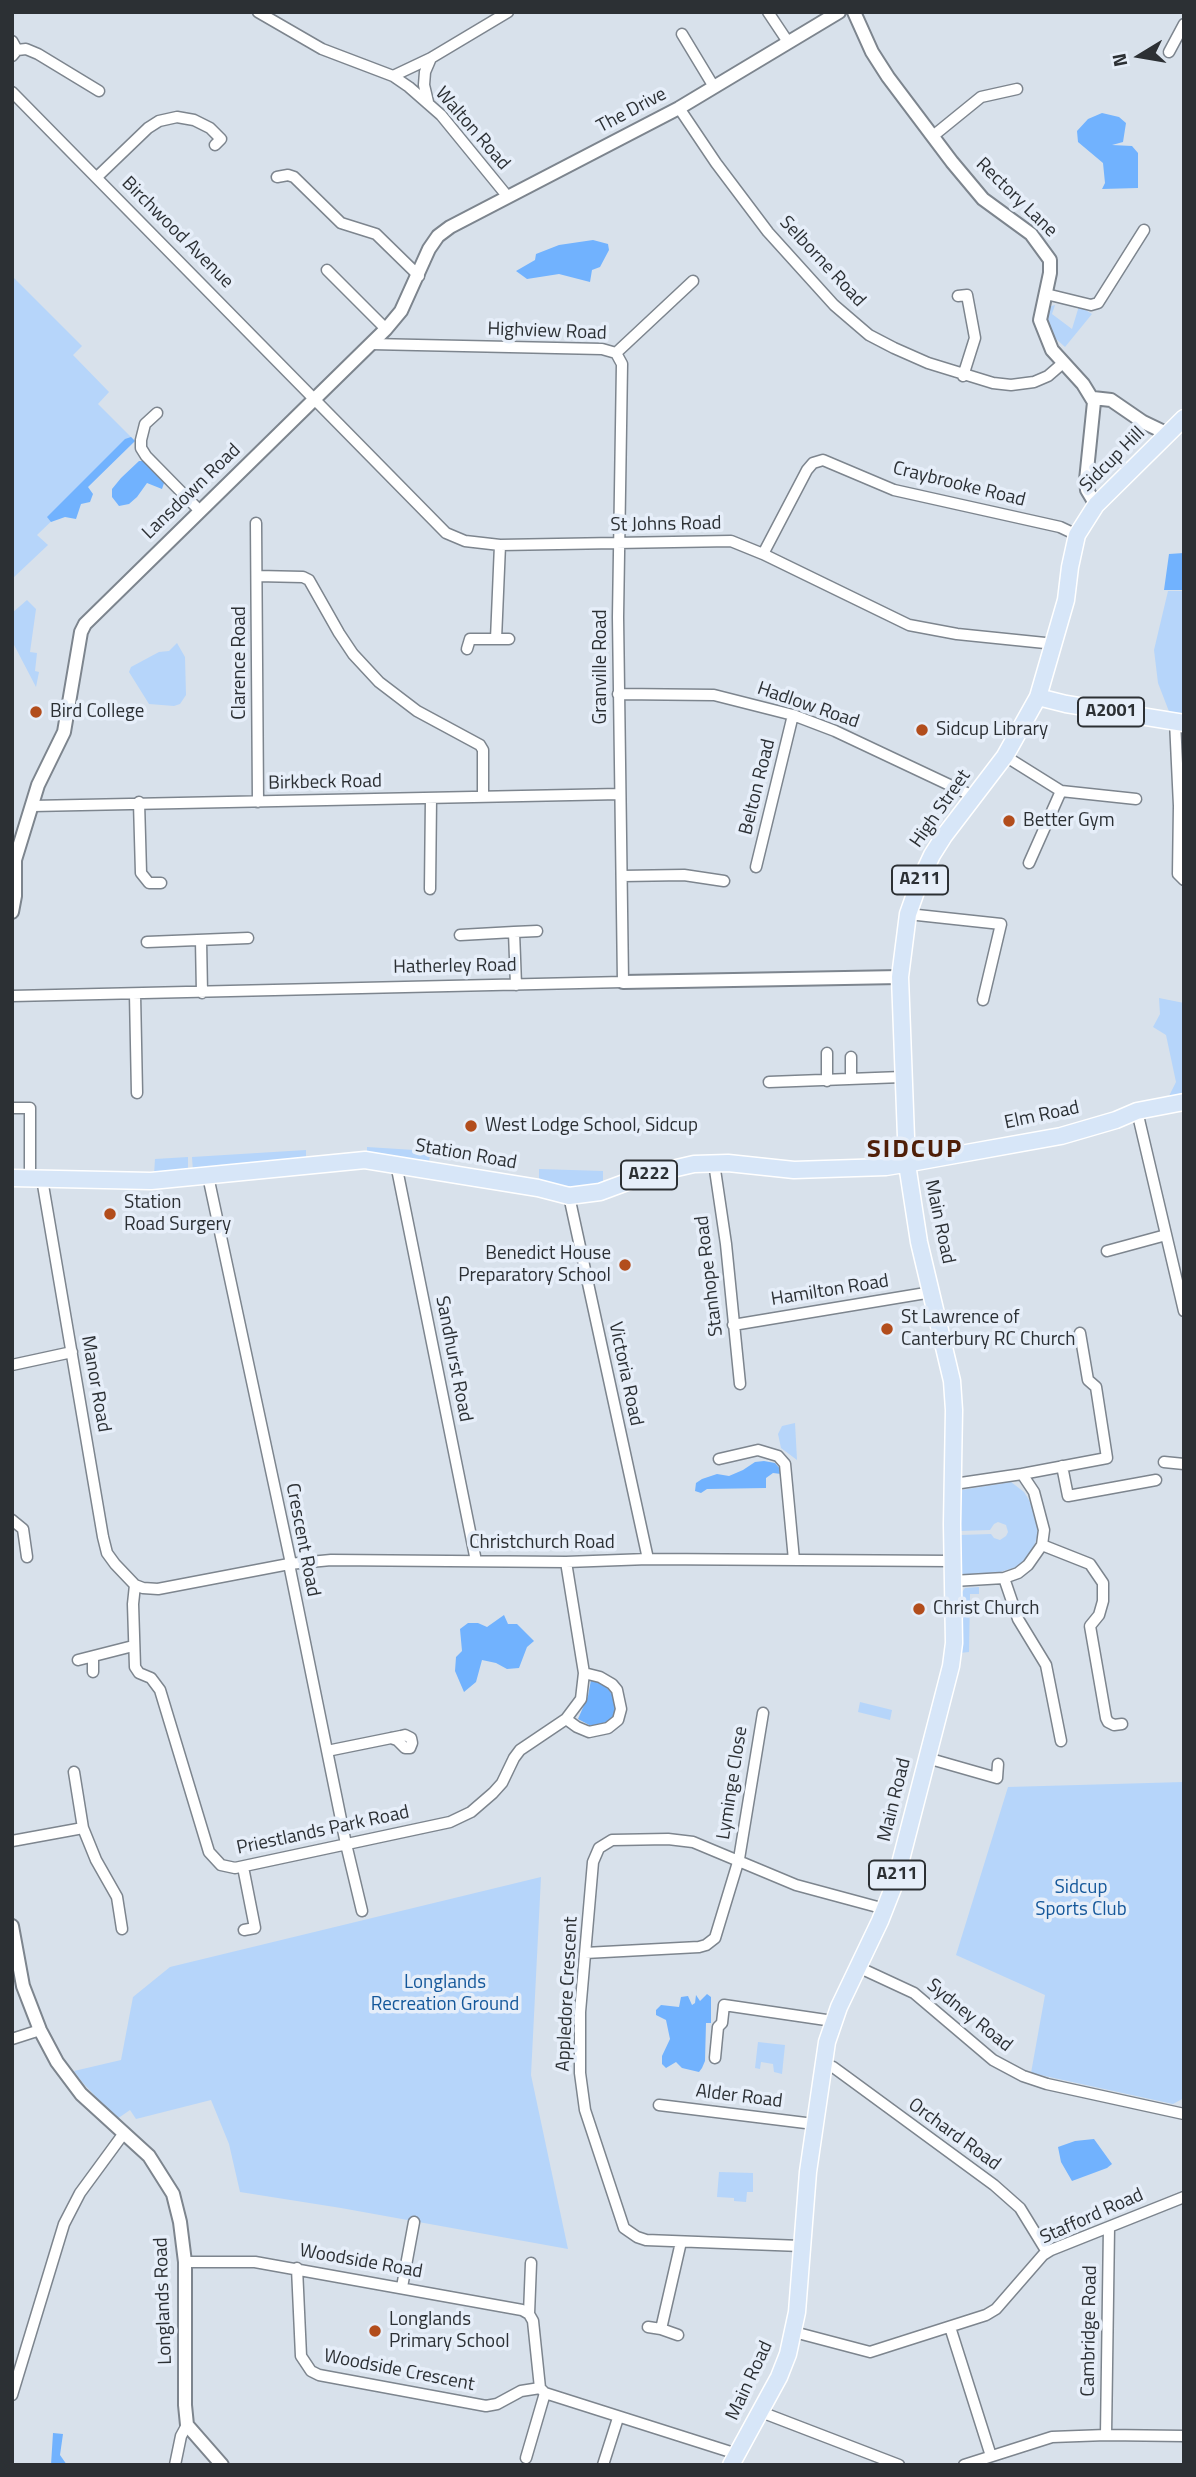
<!DOCTYPE html>
<html>
<head>
<meta charset="utf-8">
<style>
  body { margin:0 }
  #map { position:relative; width:1196px; height:2477px; overflow:hidden; background:#d8e1eb; font-family:"Titillium Web",sans-serif }
  canvas { display:block }
  .frame { position:absolute; inset:0; border:14px solid #2c3034; pointer-events:none }
  .north { position:absolute; left:1105px; top:21px; width:70px; height:70px; -webkit-text-stroke:5px #e6eef9; paint-order:stroke; rotate:259deg; font-size:19px; font-weight:700; line-height:28px; text-align:center; color:#2c3034 }
  .north::after { content:''; display:block; margin:auto; width:24px; height:32px; background:#2c3034; clip-path:polygon(50% 0,100% 100%,50% 72%,0 100%) }
</style>
</head>
<body>
<div id="map">
<canvas width="1196" height="2477"></canvas>
<div class="frame"></div>
<div class="north">N</div>
</div>
<script>
const context = document.querySelector('canvas').getContext('2d');
context.lineJoin = 'round';
function fill(path, color) {
  context.fillStyle = color;
  context.fill(path, 'evenodd');
}
function toPath(rows) {
  const path = new Path2D();
  for (const r of rows) {
    path.moveTo(r[0], r[1]);
    for (let i = 2; i < r.length; i += 2) path.lineTo(r[i], r[i + 1]);
  }
  return path;
}
function stroke(path, color, width, dash) {
  context.strokeStyle = color;
  context.lineWidth = width;
  context.lineCap = dash ? 'butt' : 'round';
  context.setLineDash(dash || []);
  context.stroke(path);
}
function write(font, color, halo, rows, align = 'center') {
  context.font = font + ' "Titillium Web",sans-serif';
  context.lineWidth = 7;
  context.setLineDash([]);
  context.textBaseline = 'middle';
  context.strokeStyle = halo;
  context.fillStyle = color;
  for (const [text, x, y, turn = 0] of rows) {
    context.save();
    context.translate(x, y);
    context.rotate((+turn || 0) * Math.PI / 180);
    context.textAlign = isNaN(turn) ? turn : align;
    if (halo) context.strokeText(text, 0, 0);
    context.fillText(text, 0, 0);
    context.restore();
  }
}
const green = toPath([
  [12,276,82,346,73,355,109,392,98,404,135,441,37,535,48,545,12,579],
  [1055,305,1052,314,1072,329,1079,306,1092,314,1065,347,1056,339,1047,320,1048,307],
  [1168,591,1184,591,1184,720,1170,714,1158,683,1154,650],
  [27,600,36,609,30,652,37,653,35,671,39,672,36,687,12,641,12,613],
  [177,643,185,657,186,695,180,704,174,706,149,704,129,672,131,667,159,652,169,651],
  [1159,998,1184,1003,1184,1100,1170,1105,1169,1096,1176,1082,1166,1035,1153,1027,1160,1014],
  [367,1147,430,1151,429,1166,367,1154],
  [306,1150,306,1160,193,1172,192,1157],
  [188,1157,188,1172,154,1175,155,1159],
  [539,1169,603,1171,603,1185,563,1189,539,1184],
  [795,1423,797,1460,781,1448,778,1434,782,1426],
  [1011,1482,1024,1492,1035,1510,1038,1534,1033,1550,1029,1557,1016,1567,997,1573,961,1575,959,1573,960,1535,991,1534,994,1538,1000,1540,1006,1536,1008,1532,1006,1525,998,1522,994,1524,990,1530,960,1531,961,1490],
  [979,1587,979,1594,970,1594,969,1652,960,1653,962,1592,965,1588],
  [860,1702,892,1710,890,1720,858,1712],
  [1184,1782,1184,2098,1173,2104,1031,2073,1045,1995,956,1955,1008,1787],
  [541,1877,531,2075,568,2249,341,2208,240,2192,229,2144,211,2100,136,2119,130,2110,117,2119,82,2082,74,2071,121,2060,133,1997,170,1967],
  [758,2042,785,2045,782,2074,774,2072,773,2064,761,2062,760,2069,755,2068],
  [719,2172,753,2173,753,2192,747,2192,746,2202,734,2201,734,2198,717,2197]
]);
const forest = toPath([
  [1102,113,1119,117,1126,123,1123,142,1112,145,1132,146,1138,153,1138,188,1102,189,1105,183,1103,163,1078,142,1077,131,1088,119],
  [593,240,608,244,609,250,600,267,592,270,590,282,559,274,527,279,516,271,535,260,536,254,559,245],
  [131,437,135,441,88,487,93,494,90,502,81,504,76,519,65,517,51,522,47,517,125,439],
  [139,461,146,461,165,480,162,489,147,483,137,497,129,504,119,506,112,497,112,489,121,478],
  [1184,553,1184,590,1164,590,1169,554],
  [764,1461,775,1463,782,1471,781,1474,773,1473,766,1478,766,1488,707,1489,701,1493,695,1491,696,1483,702,1479,717,1474,729,1476,743,1470,755,1462],
  [504,1615,508,1624,517,1624,534,1641,527,1647,519,1668,507,1669,496,1663,482,1660,476,1682,464,1692,455,1671,456,1657,462,1651,460,1629,468,1623,478,1623,487,1627],
  [591,1680,598,1680,605,1685,618,1702,616,1715,611,1721,593,1727,578,1719,588,1696],
  [707,1994,711,1997,711,2023,706,2023,705,2061,702,2068,699,2072,682,2068,676,2062,666,2068,662,2064,662,2056,670,2039,666,2020,656,2015,656,2010,661,2005,679,2007,681,1997,688,1996,692,2005,695,2003,696,1995,700,2001],
  [1094,2139,1112,2164,1107,2168,1072,2181,1061,2162,1058,2147,1075,2141],
  [53,2433,63,2434,60,2455,67,2465,51,2465]
]);
const minor = toPath([
  [258,12,322,49,393,76,409,87,441,115,508,197],
  [768,12,788,42],
  [682,34,714,87],
  [12,41,17,50,12,56],
  [17,50,26,49,38,54,99,91],
  [1169,52,1184,24],
  [393,76,431,58],
  [12,92,446,533,465,541,500,545,731,541,763,554,909,625,957,634,1055,644],
  [428,102,424,85,425,72,431,58,508,12],
  [679,108,716,163,768,232,834,305,869,335,894,348,928,363,993,383,1011,385,1034,382,1048,376,1063,363],
  [933,136,981,97,1017,89],
  [97,177,148,128,159,121,177,117,194,120,210,128,221,139,215,145],
  [277,177,288,175,294,177,341,223,376,234,419,276],
  [327,270,386,329],
  [1046,294,1091,305,1098,303,1144,230],
  [958,296,967,295,975,338,963,376],
  [371,344,602,349,616,353],
  [616,353,693,281],
  [157,413,145,424,141,440,141,448,146,456,200,511],
  [256,523,258,802],
  [763,554,807,470,813,463,823,460,894,490,1060,527,1077,535],
  [257,576,303,577,309,580,339,633,353,654,379,682,417,711,480,745,483,750,483,797],
  [496,639,500,545],
  [467,649,470,639,509,639],
  [618,694,714,695,793,715,835,731,975,797],
  [1175,721,1179,806,1178,874,1184,880],
  [1005,756,1061,791,1136,799],
  [139,802,141,873,149,883,161,883],
  [32,806,620,794],
  [1029,863,1061,791],
  [756,867,793,715],
  [622,876,684,875,724,881],
  [430,889,431,798],
  [908,914,1001,924,983,1000],
  [514,932,537,931],
  [460,935,514,932,516,985],
  [201,940,202,993],
  [147,942,248,938],
  [135,994,137,1093],
  [12,996,623,982,618,617,622,364,616,353],
  [827,1053,827,1081],
  [851,1057,851,1079],
  [769,1082,902,1077],
  [12,1108,30,1108,30,1178],
  [1137,1111,1184,1311],
  [714,1163,726,1244,740,1384],
  [396,1164,476,1561],
  [208,1176,290,1559,289,1564,346,1844,362,1911],
  [42,1179,103,1537,107,1553,115,1564,135,1585,143,1588,158,1589,289,1564,331,1560,566,1562,648,1559,952,1561],
  [569,1196,648,1559],
  [1107,1251,1166,1235],
  [733,1325,932,1292],
  [12,1365,72,1352],
  [719,1459,758,1450,778,1456,785,1464,794,1560],
  [1164,1462,1184,1464],
  [1062,1466,1068,1496,1156,1480],
  [1022,1474,1107,1458,1096,1387,1088,1380,1080,1333],
  [12,1520,23,1529,27,1557],
  [1042,1545,1090,1564,1103,1583,1103,1601,1099,1615,1090,1626,1106,1718,1108,1722,1114,1725,1122,1724],
  [1004,1578,1018,1619,1046,1665,1061,1741],
  [953,1581,1004,1578,1018,1573,1028,1565,1042,1545,1044,1530,1034,1492,1022,1474,954,1484],
  [135,1585,133,1604,135,1667,139,1673,151,1678,160,1690,209,1852,221,1865,235,1868,450,1822,471,1812,493,1793,502,1783,514,1758,520,1750,566,1719,581,1699,584,1673,566,1562],
  [78,1660,133,1646],
  [93,1672,93,1657],
  [566,1719,577,1727,589,1732,608,1728,618,1720,621,1709,617,1690,612,1684,600,1677,584,1673],
  [327,1751,401,1736,405,1735,411,1738,412,1743,410,1748,405,1748,397,1740,391,1738],
  [927,1758,997,1778,998,1764],
  [74,1772,83,1828],
  [12,1841,83,1828,96,1860,117,1897,122,1929],
  [243,1867,255,1928,244,1930],
  [585,1953,699,1947,706,1945,715,1938,739,1859,763,1713],
  [858,1967,914,1993,993,2060,1023,2076,1047,2084,1184,2114],
  [12,2039,40,2030],
  [715,2058,718,2027,722,2023,724,2005,833,2021],
  [823,2064,833,2067,844,2075,994,2185,1020,2208,1047,2252],
  [659,2105,814,2124],
  [801,2246,646,2240,637,2237,624,2228,585,2110,580,2073,580,2012,593,1862,599,1848,612,1840,668,1839,693,1842,796,1885,885,1909],
  [185,2262,255,2262,522,2310,529,2314,533,2321,540,2388,545,2393,737,2454],
  [297,2268,301,2356,311,2371,319,2375,486,2406,497,2404,521,2391,540,2388],
  [402,2287,414,2222],
  [529,2314,531,2263],
  [648,2327,661,2329],
  [950,2327,991,2456],
  [794,2332,870,2352,986,2315,996,2309,1043,2255,1051,2250,1184,2197],
  [678,2335,661,2329,681,2242],
  [12,2395,64,2224,80,2193,124,2133],
  [761,2412,899,2465],
  [1106,2435,1109,2227],
  [526,2458,545,2393],
  [175,2465,181,2436,187,2425],
  [603,2465,618,2418],
  [964,2465,1052,2437,1106,2435,1184,2436]
]);
const tertiary = toPath([
  [854,12,872,52,888,77,952,162,983,199,1031,234,1050,260,1050,273,1040,320,1052,350,1083,384,1094,402,1086,480,1087,490,1096,505],
  [1093,398,1111,400,1143,422,1168,434],
  [12,912,15,896,15,860,38,785,64,732,81,632,85,624,386,329,401,311,429,249,438,236,450,227,679,108,839,12],
  [623,982,900,977],
  [12,1926,23,1986,40,2030,57,2062,81,2094,149,2156,173,2194,180,2222,185,2262,185,2405,187,2425,222,2465]
]);
const primary = toPath([
  [1038,697,1066,704,1184,723],
  [12,1178,151,1181,365,1160,538,1188,569,1196,600,1192,646,1175,694,1164,728,1163,794,1170,886,1167,916,1162,1061,1136,1116,1120,1137,1111,1184,1102],
  [731,2465,779,2377,788,2354,797,2312,808,2172,827,2042,839,2007,880,1921,895,1883,951,1666,954,1643,952,1524,954,1410,952,1381,919,1242,907,1164,900,977,908,914,919,883,932,855,944,836,1005,756,1038,697,1066,600,1070,567,1077,535,1096,505,1184,418]
]);
const markers = [
  [36,712,7,"#b24d1c"],
  [922,730,7,"#b24d1c"],
  [1009,821,7,"#b24d1c"],
  [471,1126,7,"#b24d1c"],
  [110,1214,7,"#b24d1c"],
  [625,1265,7,"#b24d1c"],
  [887,1329,7,"#b24d1c"],
  [919,1609,7,"#b24d1c"],
  [375,2331,7,"#b24d1c"]
];
const shields = [
  [1111,712,66],
  [920,880,56],
  [649,1175,56],
  [897,1875,56]
];
const shieldNames = [
  ["A2001",1111,712],
  ["A211",920,880],
  ["A222",649,1175],
  ["A211",897,1875]
];
const streetNames = [
  ["The Drive",632,111,-28],
  ["Walton Road",472,129,49],
  ["Rectory Lane",1016,198,44],
  ["Birchwood Avenue",177,233,45],
  ["Selborne Road",822,262,47],
  ["Highview Road",547,332,2],
  ["Sidcup Hill",1113,460,-45],
  ["Craybrooke Road",959,485,14],
  ["Lansdown Road",192,492,-44],
  ["St Johns Road",666,525,-1],
  ["Clarence Road",240,663,-90],
  ["Granville Road",601,667,-90],
  ["Hadlow Road",808,706,19],
  ["Birkbeck Road",325,783,-1],
  ["Belton Road",758,787,-76],
  ["High Street",941,809,-55],
  ["Hatherley Road",455,967,-1],
  ["Elm Road",1042,1116,-12],
  ["Station Road",466,1155,10],
  ["Main Road",939,1222,78],
  ["Stanhope Road",710,1276,-97],
  ["Hamilton Road",830,1291,-9],
  ["Sandhurst Road",453,1359,79],
  ["Victoria Road",625,1374,78],
  ["Manor Road",95,1384,80],
  ["Crescent Road",302,1540,79],
  ["Christchurch Road",542,1543],
  ["Lyminge Close",733,1783,-81],
  ["Main Road",895,1800,-76],
  ["Priestlands Park Road",323,1831,-12],
  ["Appledore Crescent",568,1994,-87],
  ["Sydney Road",969,2016,39],
  ["Alder Road",739,2097,7],
  ["Orchard Road",954,2135,36],
  ["Stafford Road",1092,2217,-24],
  ["Woodside Road",361,2262,10],
  ["Longlands Road",164,2301,-92],
  ["Cambridge Road",1090,2331,-89],
  ["Woodside Crescent",399,2371,11],
  ["Main Road",750,2381,-65]
];
const poiNames = [
  ["Bird College",50,712],
  ["Sidcup Library",936,730],
  ["Better Gym",1023,821],
  ["West Lodge School, Sidcup",485,1126],
  ["Station",124,1203],
  ["Road Surgery",124,1225],
  ["Benedict House",611,1254,"right"],
  ["Preparatory School",611,1276,"right"],
  ["St Lawrence of",901,1318],
  ["Canterbury RC Church",901,1340],
  ["Christ Church",933,1609],
  ["Longlands",389,2320],
  ["Primary School",389,2342]
];
const parkNames = [
  ["Sidcup",1081,1888],
  ["Sports Club",1081,1910],
  ["Longlands",445,1983],
  ["Recreation Ground",445,2005]
];
const districtNames = [
  ["SIDCUP",915,1151]
];
fill(green, '#b6d5fa');
fill(forest, '#71b2fe');
stroke(minor, '#7d858e', 13);
stroke(tertiary, '#7d858e', 16);
stroke(primary, '#fff', 19);
stroke(minor, '#fff', 10);
stroke(tertiary, '#fff', 12);
stroke(primary, '#d7e6f8', 16);
for (const [x, y, r, color] of markers) {
  const dot = new Path2D();
  dot.arc(x, y, r, 0, 2 * Math.PI);
  context.fillStyle = color;
  context.fill(dot);
  stroke(dot, '#e6eef9', 2.5);
}
for (const [x, y, w] of shields) {
  const box = new Path2D();
  box.roundRect(x - w / 2, y - 14.5, w, 29, 5);
  context.fillStyle = '#e6eef9';
  context.fill(box);
  stroke(box, '#2c3034', 2);
}
write('bold 18px', '#2c3034', null, shieldNames);
write('19px', '#2c3034', '#e6eef9', streetNames);
write('19px', '#2c3034', '#e6eef9', poiNames, 'left');
write('19px', '#14579a', '#e6eef9', parkNames);
context.letterSpacing = '2px';
write('bold 26px', '#501f08', '#e6eef9', districtNames);
context.letterSpacing = '0px';
</script>
</body>
</html>
